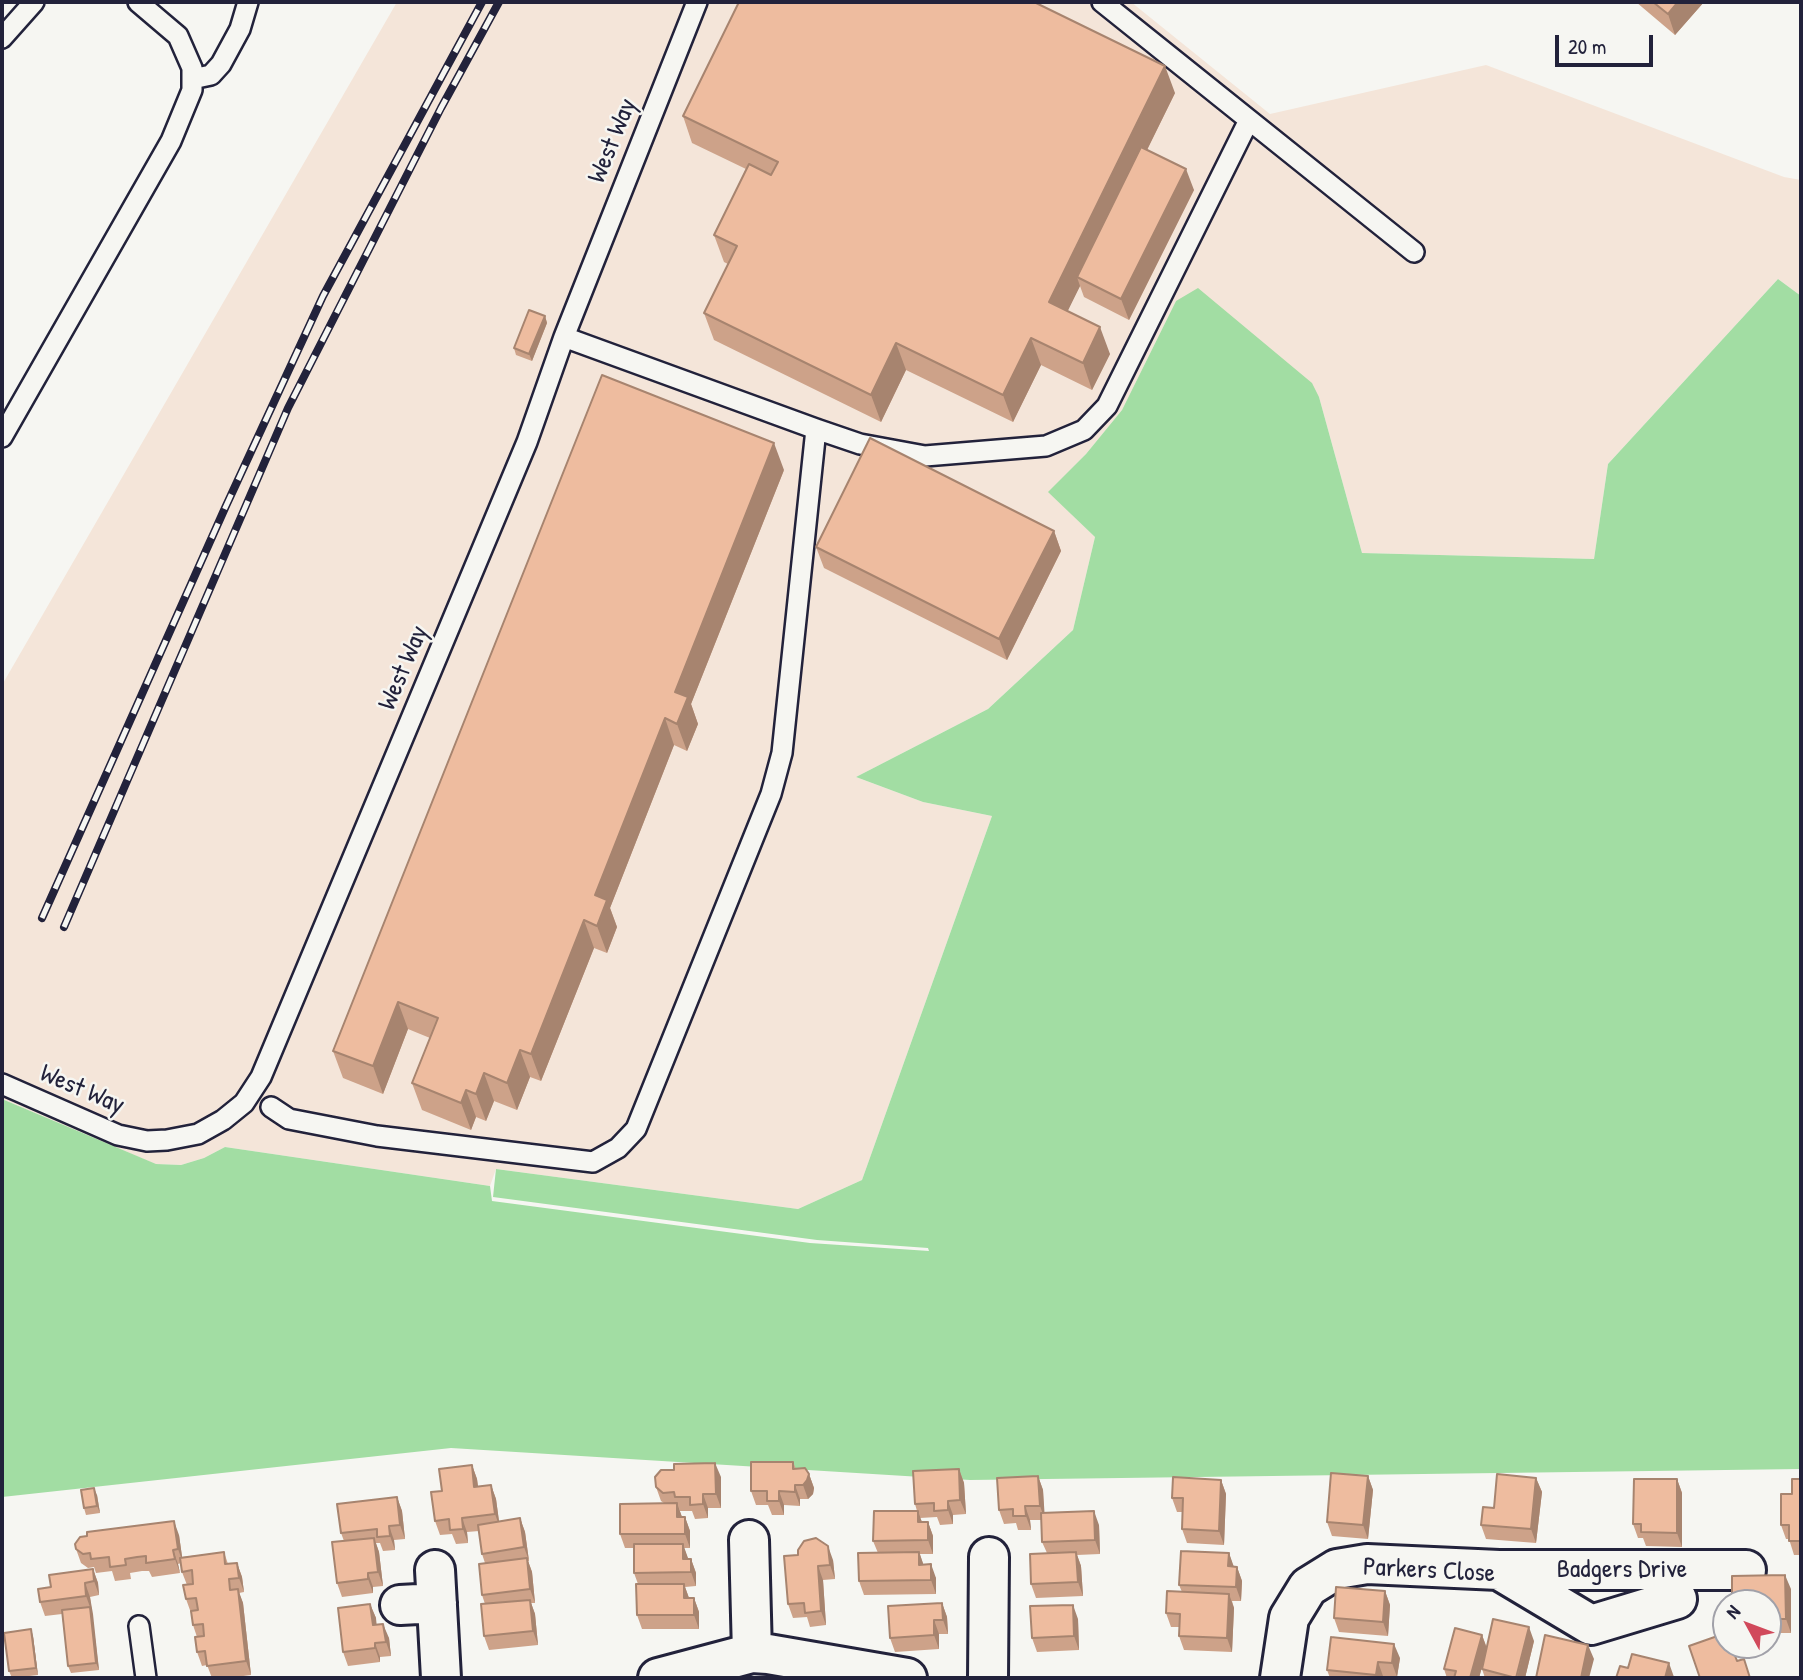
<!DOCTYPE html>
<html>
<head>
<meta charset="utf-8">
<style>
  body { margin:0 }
  #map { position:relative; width:1803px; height:1680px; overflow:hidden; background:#f6f6f2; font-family:"Patrick Hand",sans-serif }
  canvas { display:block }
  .frame { position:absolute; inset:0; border:4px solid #22223b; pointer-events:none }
  .north { position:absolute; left:1712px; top:1589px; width:70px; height:70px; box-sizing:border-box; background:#f6f6f2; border:2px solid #a1a1a9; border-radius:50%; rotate:311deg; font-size:19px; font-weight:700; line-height:28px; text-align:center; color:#22223b }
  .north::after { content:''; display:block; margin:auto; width:24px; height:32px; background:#d1495b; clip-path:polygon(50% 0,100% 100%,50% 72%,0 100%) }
  .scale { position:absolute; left:1555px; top:35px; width:98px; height:32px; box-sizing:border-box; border:4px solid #22223b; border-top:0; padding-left:9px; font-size:21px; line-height:24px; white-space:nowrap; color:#22223b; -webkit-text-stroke:5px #f6f6f2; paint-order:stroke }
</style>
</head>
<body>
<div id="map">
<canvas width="1803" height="1680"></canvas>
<div class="frame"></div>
<div class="north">N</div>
<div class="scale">20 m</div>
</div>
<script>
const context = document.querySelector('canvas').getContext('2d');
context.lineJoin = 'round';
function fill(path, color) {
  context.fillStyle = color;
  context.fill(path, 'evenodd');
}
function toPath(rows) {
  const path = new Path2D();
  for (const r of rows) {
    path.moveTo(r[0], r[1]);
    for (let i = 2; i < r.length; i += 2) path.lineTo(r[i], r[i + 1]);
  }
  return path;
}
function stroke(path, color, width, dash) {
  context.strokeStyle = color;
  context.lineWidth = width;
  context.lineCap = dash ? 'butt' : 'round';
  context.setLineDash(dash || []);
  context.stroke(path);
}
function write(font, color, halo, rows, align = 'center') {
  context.font = font + ' "Patrick Hand",sans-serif';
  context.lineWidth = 5;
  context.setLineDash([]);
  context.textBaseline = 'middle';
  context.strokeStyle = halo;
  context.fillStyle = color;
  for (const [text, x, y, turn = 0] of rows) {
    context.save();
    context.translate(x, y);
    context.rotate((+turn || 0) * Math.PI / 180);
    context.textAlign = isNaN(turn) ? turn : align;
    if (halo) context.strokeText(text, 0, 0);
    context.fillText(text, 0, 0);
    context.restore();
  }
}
const built = toPath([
  [397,2,1131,2,1270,114,1486,65,1784,177,1801,180,1801,296,1778,279,1608,464,1594,559,1362,553,1319,397,1176,301,1122,410,1086,454,1049,492,1095,537,1073,630,988,709,856,777,923,802,992,816,862,1180,798,1209,496,1169,490,1186,225,1147,204,1158,181,1165,155,1164,2,1099,2,685]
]);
const green = toPath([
  [1778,279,1801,296,1801,1469,970,1480,451,1448,2,1497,2,1099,156,1164,181,1165,204,1158,225,1147,490,1186,492,1201,810,1243,929,1251,928,1248,817,1240,493,1197,496,1169,798,1209,862,1180,992,816,923,802,856,777,988,709,1073,630,1095,537,1048,492,1086,454,1122,410,1176,301,1198,288,1312,383,1319,397,1362,553,1594,559,1608,464]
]);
const lane = toPath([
  [1102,2,1414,252],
  [2,38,34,2],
  [192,79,211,75,221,64,240,29,248,2],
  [564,337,816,429,860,444,925,456,1046,446,1084,430,1107,406,1249,120],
  [2,437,171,141,192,90,192,68,178,36,138,2],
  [2,1084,118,1135,147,1141,167,1140,198,1134,223,1120,244,1103,261,1077,527,442,564,337,697,2],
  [271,1107,289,1119,377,1136,593,1162,618,1148,636,1129,771,794,782,753,816,429],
  [139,1626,146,1678]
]);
const street = toPath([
  [749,1540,752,1653],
  [435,1570,441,1678],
  [1501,1570,1746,1570],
  [400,1605,437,1603],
  [658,1678,752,1653,768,1654,907,1678],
  [988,1678,989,1557],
  [1280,1678,1289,1618,1308,1587,1337,1569,1367,1564,1499,1570,1591,1625,1677,1599]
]);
const rail = toPath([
  [42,918,225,508,323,296,482,2],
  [64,927,288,408,441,108,499,2]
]);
const wall = toPath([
  [1636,2,1704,2,1675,35],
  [857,3,1175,93,1147,150,1194,190,1129,320,1084,297,1080,286,1067,311,1110,354,1092,390,1041,365,1013,422,906,370,881,422,714,340,704,313,728,264,724,262,714,235,746,169,692,143,683,116],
  [545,316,547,323,532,361,516,355,514,348],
  [784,470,691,704,698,724,687,751,674,745,610,908,617,927,607,953,594,948,541,1081,530,1077,517,1110,494,1101,486,1121,476,1117,471,1130,422,1110,412,1083,430,1038,408,1029,383,1094,343,1078,333,1051],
  [1054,531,1061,551,1007,660,824,568,816,547],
  [793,1462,796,1469,809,1474,814,1488,813,1494,808,1499,800,1499,800,1506,784,1505,784,1515,772,1515,768,1505,756,1505,751,1491],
  [472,1465,477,1479,478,1487,491,1485,496,1499,499,1522,520,1518,525,1532,529,1561,528,1561,532,1572,535,1603,531,1603,535,1614,538,1645,489,1650,484,1636,485,1604,482,1595,485,1563,482,1554,479,1531,467,1532,468,1543,456,1544,452,1534,440,1535,435,1521,442,1491],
  [959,1469,964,1483,966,1514,953,1515,953,1524,940,1525,937,1517,920,1518,922,1522,928,1522,933,1536,933,1554,920,1554,923,1564,936,1578,936,1594,864,1595,859,1581,878,1553,873,1541,917,1511,915,1504],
  [1038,1476,1043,1490,1044,1513,1099,1525,1100,1554,1077,1555,1081,1566,1083,1596,1036,1598,1031,1584,1047,1553,1042,1542,1042,1520,1030,1520,1031,1530,1018,1530,1016,1523,1004,1524,999,1510],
  [1368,1476,1373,1490,1368,1539,1332,1536,1327,1522],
  [721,1477,721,1508,708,1508,708,1518,695,1519,692,1511,680,1511,678,1506,682,1517,685,1517,690,1531,690,1548,684,1548,688,1559,691,1559,696,1573,696,1586,685,1587,689,1598,694,1598,699,1612,699,1629,642,1629,637,1615,638,1584,634,1573,634,1548,625,1548,620,1534,664,1503,661,1501,656,1487],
  [1536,1478,1542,1492,1536,1543,1486,1539,1481,1525,1494,1508],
  [1677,1479,1682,1493,1682,1547,1646,1546,1643,1538,1638,1538,1633,1524],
  [1801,1479,1801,1555,1794,1555,1789,1539,1786,1539,1781,1525,1792,1494],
  [1221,1480,1226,1494,1224,1545,1187,1543,1182,1529,1183,1512,1177,1512,1172,1498],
  [97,1495,100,1513,86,1515,84,1508],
  [397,1497,402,1511,405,1539,394,1540,395,1550,383,1551,380,1543,376,1543,379,1552,383,1586,373,1587,373,1593,342,1597,337,1583,344,1541,341,1533],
  [179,1535,182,1557,224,1552,228,1564,237,1563,242,1577,244,1592,239,1593,243,1603,251,1675,228,1678,212,1678,207,1665,202,1666,197,1652,197,1637,193,1625,191,1613,186,1599,187,1585,182,1572,181,1563,178,1564,180,1573,152,1577,149,1571,142,1571,130,1573,131,1579,115,1581,112,1571,96,1573,94,1567,88,1568,81,1563,76,1549],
  [1229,1553,1233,1566,1237,1567,1242,1581,1241,1601,1232,1601,1234,1608,1232,1652,1184,1650,1179,1636,1179,1627,1171,1627,1166,1613,1182,1592,1179,1585],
  [784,1556,833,1560,835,1579,823,1580,826,1625,810,1627,807,1617,793,1618,788,1604],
  [93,1569,98,1583,99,1595,90,1597,99,1670,71,1673,68,1666,62,1614,45,1616,40,1602,51,1587],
  [1791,1589,1791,1633,1768,1633,1768,1603],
  [1385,1591,1390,1605,1388,1636,1339,1632,1334,1618],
  [942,1603,947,1617,948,1634,939,1634,939,1649,895,1652,890,1638],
  [370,1604,376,1618,376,1625,389,1638,391,1656,380,1657,380,1662,348,1666,343,1652],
  [1078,1619,1079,1650,1037,1652,1032,1638],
  [1482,1635,1487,1648,1534,1641,1525,1678,1485,1678,1482,1669,1484,1658,1479,1678,1447,1678,1444,1669],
  [33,1636,38,1675,12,1678,9,1671],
  [1400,1658,1397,1677,1383,1676,1383,1678,1330,1678,1327,1670]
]);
const shadedWall = toPath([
  [1678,2,1704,2,1675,35,1668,14],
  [1165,66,1175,93,1083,280,1077,277,1080,286,1059,329,1049,302],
  [1186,169,1194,190,1129,320,1121,299],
  [545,316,547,323,532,361,529,354],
  [1100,327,1110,354,1092,390,1083,363],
  [1031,338,1041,365,1013,422,1003,395],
  [896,343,906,370,881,422,871,395],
  [774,443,784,470,691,704,698,724,687,751,677,724,675,692],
  [1054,531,1061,551,1007,660,999,639],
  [665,718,674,745,610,908,617,927,607,953,597,926,595,895],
  [584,920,594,948,541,1081,531,1054],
  [398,1002,408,1029,383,1094,373,1066],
  [520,1050,530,1077,517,1110,507,1083],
  [484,1073,494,1101,486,1121,476,1094],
  [466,1090,476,1117,471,1130,461,1103],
  [715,1463,721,1477,721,1508,716,1494],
  [472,1465,477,1479,480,1501,474,1487],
  [959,1469,964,1483,966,1514,960,1500],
  [809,1474,814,1488,813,1494,808,1499,803,1485],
  [1038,1476,1043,1490,1045,1520,1040,1506],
  [1368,1476,1373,1490,1368,1539,1363,1525],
  [1536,1478,1542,1492,1536,1543,1531,1529],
  [1677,1479,1682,1493,1682,1547,1677,1533],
  [1221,1480,1226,1494,1224,1545,1219,1531],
  [491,1485,496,1499,500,1528,495,1514],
  [795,1485,800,1499,800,1506,795,1492],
  [94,1488,97,1495,100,1513,97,1506],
  [779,1491,784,1505,784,1515,779,1501],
  [703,1494,708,1508,708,1518,703,1504],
  [397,1497,402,1511,405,1539,400,1525],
  [948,1501,953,1515,953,1524,948,1510],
  [677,1503,682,1517,677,1517],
  [1025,1506,1030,1520,1031,1530,1026,1516],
  [918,1511,923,1525,918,1522],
  [1094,1511,1099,1525,1100,1554,1095,1540],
  [685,1517,690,1531,690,1548,685,1534],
  [462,1518,467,1532,468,1543,463,1529],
  [520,1518,525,1532,529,1561,524,1547],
  [174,1521,179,1535,183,1563,178,1549],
  [928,1522,933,1536,933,1554,928,1540],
  [389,1526,394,1540,395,1550,390,1536],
  [374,1538,379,1552,383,1586,378,1572],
  [683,1544,688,1558,688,1573,683,1559],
  [828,1546,833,1560,835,1579,830,1565],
  [173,1550,178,1564,180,1573,175,1559],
  [919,1552,924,1566,919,1565],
  [1076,1552,1081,1566,1083,1596,1078,1582],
  [1229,1553,1234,1567,1228,1566],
  [527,1558,532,1572,535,1603,530,1589],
  [691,1559,696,1573,696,1586,691,1572],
  [237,1563,242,1577,244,1592,239,1578],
  [931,1564,936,1578,936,1594,931,1580],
  [818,1566,823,1580,826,1625,821,1611],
  [1237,1567,1242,1581,1241,1601,1236,1587],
  [93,1569,98,1583,99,1595,94,1581],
  [368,1573,373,1587,373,1593,368,1579],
  [1785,1575,1791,1589,1791,1633,1786,1619],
  [85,1583,90,1597,93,1614,99,1670,96,1663,90,1607,86,1596],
  [684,1584,689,1598,684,1598],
  [238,1589,243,1603,251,1675,246,1661],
  [1385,1591,1390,1605,1388,1636,1383,1622],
  [1229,1594,1234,1608,1232,1652,1227,1638],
  [694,1598,699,1612,699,1629,694,1615],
  [530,1600,535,1614,538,1645,533,1631],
  [942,1603,947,1617,948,1634,943,1620],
  [370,1604,376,1618,378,1639,373,1625],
  [1073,1605,1078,1619,1079,1650,1074,1636],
  [934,1620,939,1634,939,1649,934,1635],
  [383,1624,389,1638,391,1656,386,1642],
  [1529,1627,1534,1641,1525,1678,1517,1678],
  [31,1629,33,1636,38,1675,36,1668],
  [1482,1635,1487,1649,1479,1678,1470,1678],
  [375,1643,380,1657,380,1662,375,1648],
  [1394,1644,1400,1658,1397,1677,1392,1663],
  [1588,1645,1594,1659,1589,1678,1581,1678],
  [1378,1662,1383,1676,1383,1678,1377,1678,1376,1675],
  [1669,1663,1674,1677,1674,1678,1665,1678]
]);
const building = toPath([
  [739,2,854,2,857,3,858,2,1034,2,1165,66,1049,302,1100,327,1083,363,1031,338,1003,395,896,343,871,395,704,313,737,246,714,235,749,164,771,175,778,162,683,116,739,2],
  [1653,2,1678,2,1668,14,1653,2],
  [1141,147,1186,169,1121,299,1077,277,1141,147],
  [529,310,545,316,529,354,514,348,529,310],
  [602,375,774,443,675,692,688,697,677,724,665,718,595,895,607,900,597,926,584,920,531,1054,520,1050,507,1083,484,1073,476,1094,466,1090,461,1103,412,1083,438,1018,398,1002,373,1066,333,1051,602,375],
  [870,438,1054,531,999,639,816,547,870,438],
  [751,1462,793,1462,793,1469,805,1468,809,1474,807,1480,803,1485,795,1485,795,1492,779,1491,779,1501,767,1501,767,1491,751,1491,751,1462],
  [715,1463,716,1494,703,1494,703,1504,690,1505,690,1497,675,1497,674,1492,663,1493,656,1487,655,1477,661,1470,674,1470,674,1464,715,1463],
  [472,1465,474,1487,491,1485,495,1514,462,1518,463,1529,450,1530,449,1519,435,1521,431,1492,442,1491,439,1469,472,1465],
  [959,1469,960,1500,948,1501,948,1510,934,1511,934,1503,915,1504,913,1471,959,1469],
  [1331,1473,1368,1476,1363,1525,1327,1522,1331,1473],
  [1497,1474,1536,1478,1531,1529,1481,1525,1483,1507,1494,1508,1497,1474],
  [1038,1476,1040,1506,1025,1506,1026,1516,1013,1516,1013,1509,999,1510,997,1478,1038,1476],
  [1173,1477,1221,1480,1219,1531,1182,1529,1183,1498,1172,1498,1173,1477],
  [1634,1479,1677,1479,1677,1533,1641,1532,1641,1524,1633,1524,1634,1479],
  [1792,1479,1801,1479,1801,1541,1789,1541,1789,1525,1781,1525,1781,1494,1792,1494,1792,1479],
  [94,1488,97,1506,84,1508,81,1490,94,1488],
  [397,1497,400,1525,389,1526,390,1536,377,1537,377,1529,341,1533,337,1504,397,1497],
  [677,1503,677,1517,685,1517,685,1534,620,1534,620,1504,677,1503],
  [874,1511,918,1511,918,1522,928,1522,928,1540,873,1541,874,1511],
  [1094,1511,1095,1540,1042,1542,1041,1513,1094,1511],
  [520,1518,524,1547,482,1554,478,1525,520,1518],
  [174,1521,178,1549,173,1550,175,1559,146,1563,146,1556,137,1557,125,1559,126,1565,110,1567,109,1557,91,1559,90,1553,83,1554,76,1549,75,1544,80,1537,87,1536,87,1532,174,1521],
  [374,1538,378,1572,368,1573,368,1579,337,1583,332,1542,374,1538],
  [816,1538,828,1546,830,1565,818,1566,821,1611,805,1613,804,1603,788,1604,784,1556,798,1555,798,1550,804,1541,816,1538],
  [634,1544,683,1544,683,1559,691,1559,691,1572,634,1573,634,1544],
  [1181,1551,1229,1553,1228,1566,1237,1567,1236,1587,1179,1585,1181,1551],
  [224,1552,225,1564,237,1563,239,1578,229,1579,230,1590,238,1589,246,1661,207,1666,205,1651,197,1652,195,1637,204,1636,203,1624,193,1625,191,1611,198,1610,196,1598,186,1599,183,1585,193,1584,192,1570,182,1572,180,1558,224,1552],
  [919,1552,919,1565,931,1564,931,1580,859,1581,858,1553,919,1552],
  [1076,1552,1078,1582,1031,1584,1030,1554,1076,1552],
  [527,1558,530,1589,482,1595,479,1564,527,1558],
  [93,1569,94,1581,85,1583,86,1596,40,1602,38,1589,51,1587,49,1575,93,1569],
  [1785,1575,1786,1619,1768,1619,1768,1603,1732,1603,1732,1576,1785,1575],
  [636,1584,684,1584,684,1598,694,1598,694,1615,637,1615,636,1584],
  [1336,1587,1385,1591,1383,1622,1334,1618,1336,1587],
  [1167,1591,1229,1594,1227,1638,1179,1636,1180,1614,1166,1613,1167,1591],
  [530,1600,533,1631,484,1636,481,1604,530,1600],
  [942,1603,943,1620,934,1620,934,1635,890,1638,888,1606,942,1603],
  [370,1604,373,1625,383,1624,386,1642,375,1643,375,1648,343,1652,338,1608,370,1604],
  [1073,1605,1074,1636,1032,1638,1030,1606,1073,1605],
  [90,1607,96,1663,68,1666,62,1610,90,1607],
  [1493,1619,1529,1627,1516,1678,1482,1669,1493,1619],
  [1455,1628,1482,1635,1470,1678,1454,1678,1456,1671,1444,1669,1455,1628],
  [31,1629,36,1668,9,1671,4,1633,31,1629],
  [1726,1633,1726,1645,1731,1645,1737,1661,1744,1659,1750,1678,1700,1678,1689,1646,1726,1633],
  [1545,1635,1588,1645,1581,1678,1536,1678,1545,1635],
  [1331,1637,1394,1644,1392,1663,1378,1662,1376,1675,1327,1670,1331,1637],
  [1632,1654,1669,1663,1665,1678,1616,1678,1620,1666,1628,1668,1632,1654]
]);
const streetNames = [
  ["West Way",613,141,-68],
  ["West Way",404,668,-67],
  ["West Way",82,1090,23],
  ["Badgers Drive",1622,1570],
  ["Parkers Close",1429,1571,3]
];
fill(built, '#f4e5d9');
fill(green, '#a2dda3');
stroke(lane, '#22223b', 24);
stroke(street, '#22223b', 44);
stroke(lane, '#f6f6f2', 19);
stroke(street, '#f6f6f2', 38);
stroke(rail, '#22223b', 8);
stroke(rail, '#f6f6f2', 5, [16]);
fill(wall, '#cda289');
fill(shadedWall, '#a7846f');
fill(building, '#eebc9f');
stroke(building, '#a7846f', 2);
write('26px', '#22223b', '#f6f6f2', streetNames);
</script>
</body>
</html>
